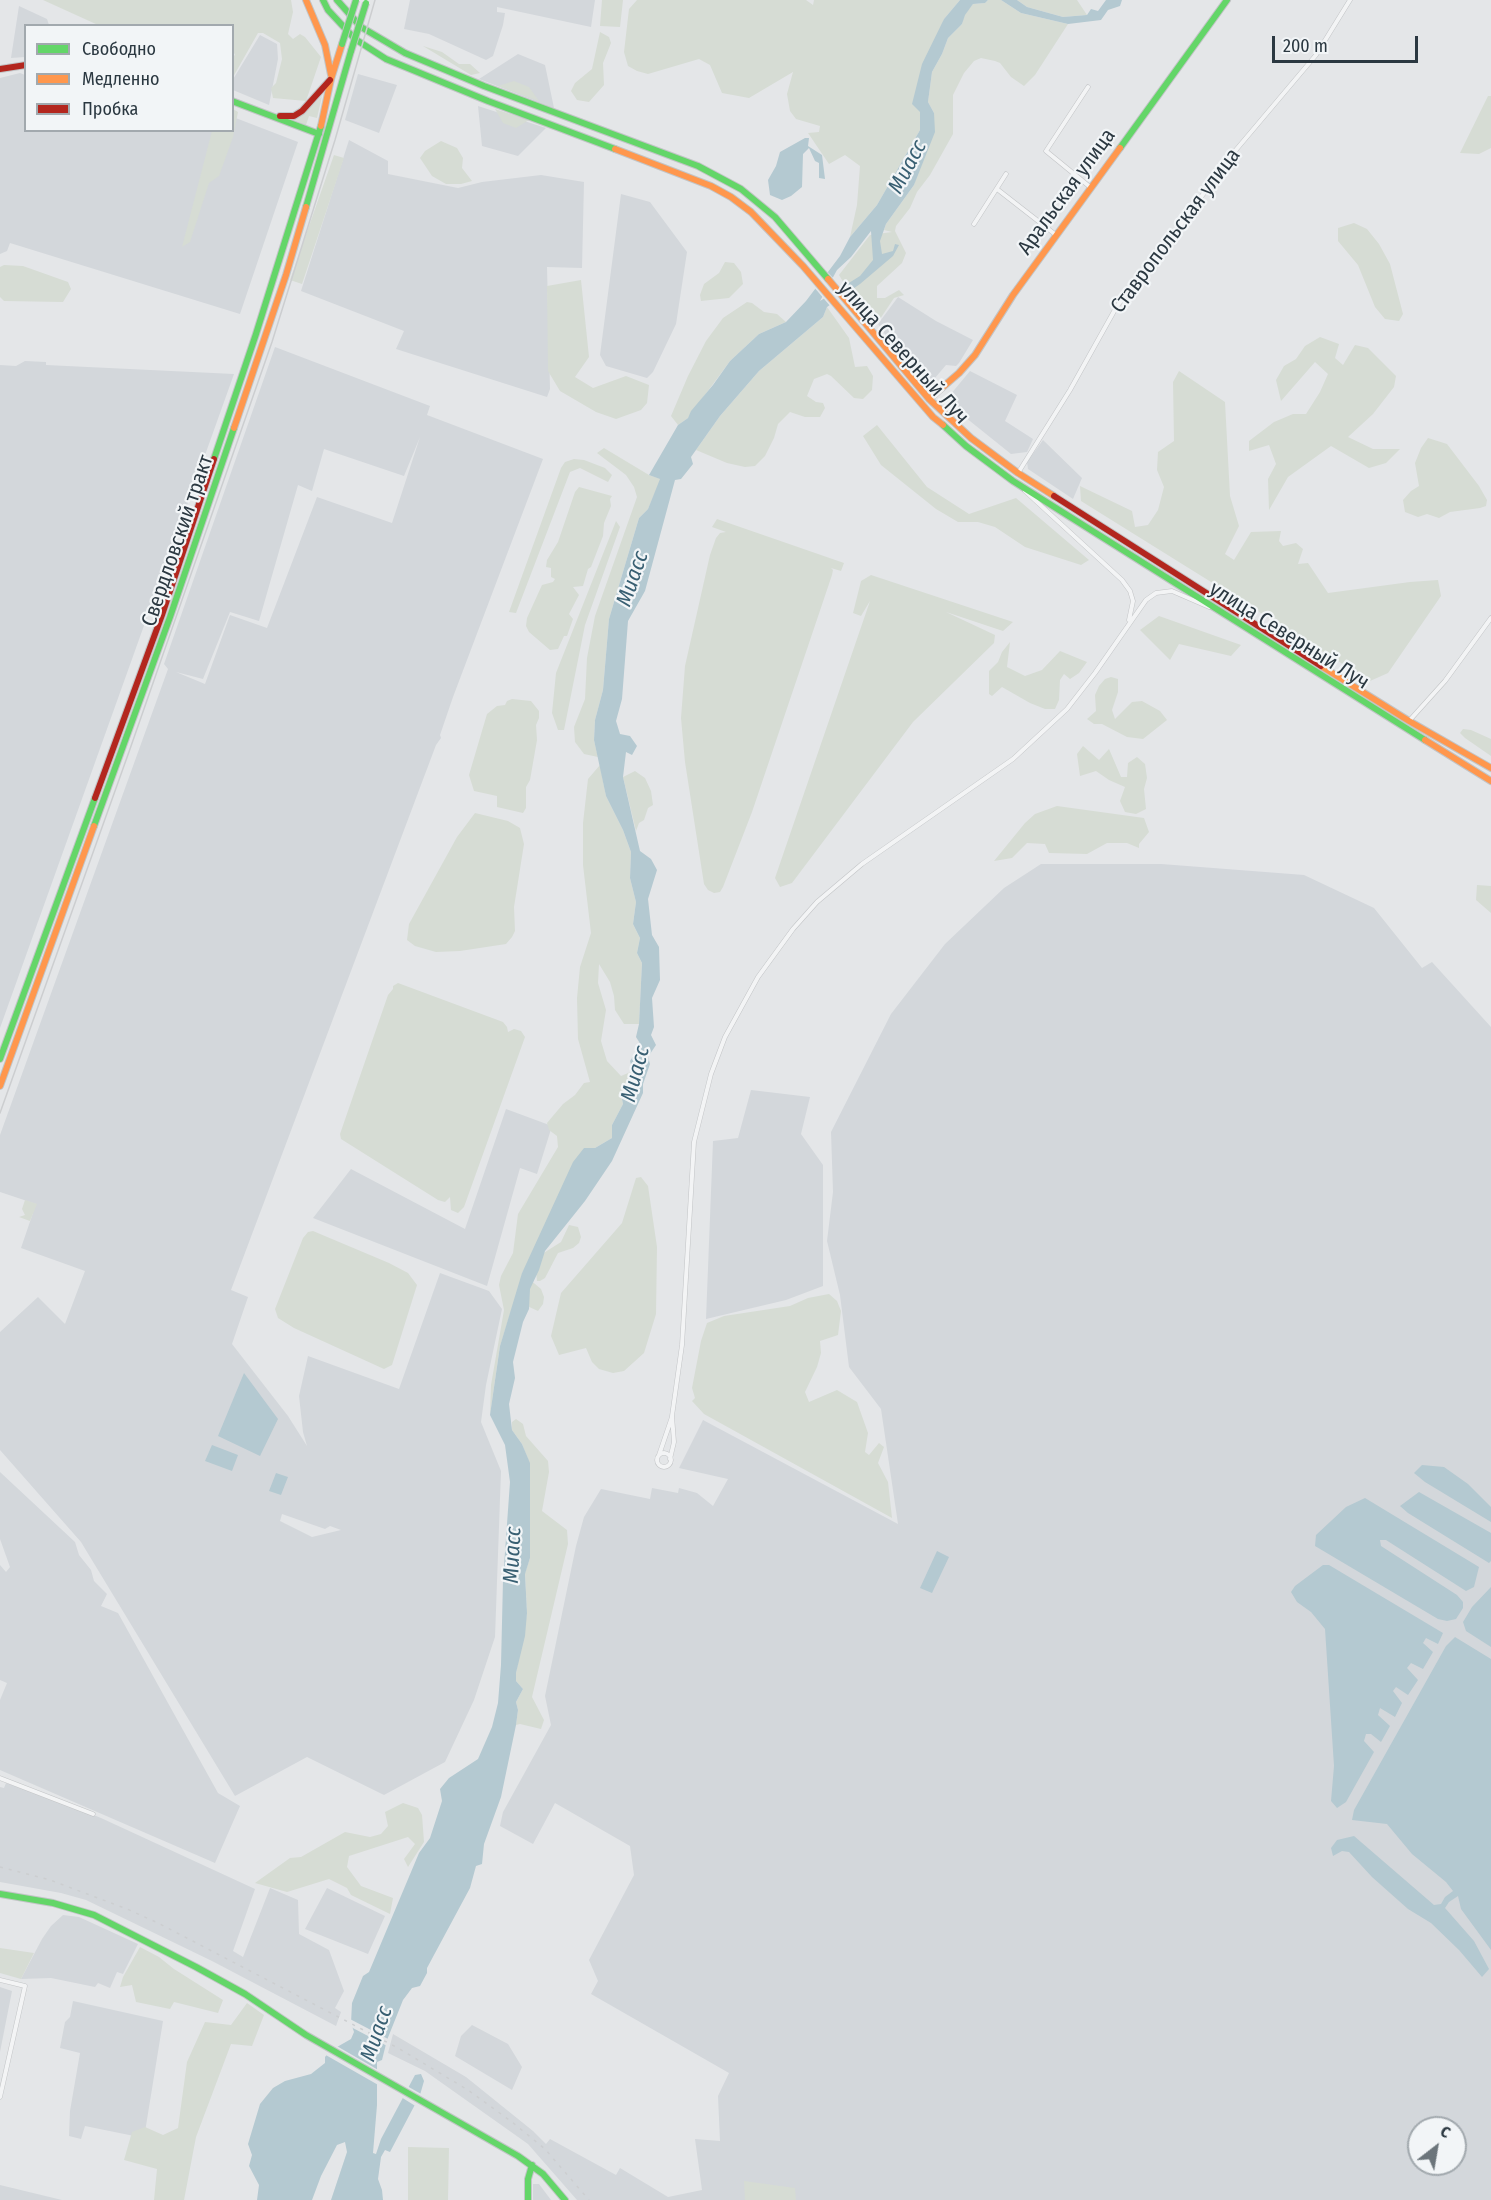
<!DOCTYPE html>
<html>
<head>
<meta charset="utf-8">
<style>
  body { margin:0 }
  #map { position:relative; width:1491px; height:2200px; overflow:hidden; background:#e4e6e8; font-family:"Fira Sans Condensed",sans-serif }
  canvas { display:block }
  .legend { position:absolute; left:24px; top:24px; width:210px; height:108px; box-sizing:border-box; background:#f2f5f7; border:2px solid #a2a9ae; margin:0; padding:8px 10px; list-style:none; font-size:18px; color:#2b3841 }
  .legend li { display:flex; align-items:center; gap:12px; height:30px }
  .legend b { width:30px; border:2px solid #a2a9ae }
  .north { position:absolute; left:1407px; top:2116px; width:60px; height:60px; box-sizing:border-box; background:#f2f5f7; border:2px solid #a2a9ae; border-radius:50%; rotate:31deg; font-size:16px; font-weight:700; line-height:24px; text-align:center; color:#2b3841 }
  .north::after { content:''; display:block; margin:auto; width:21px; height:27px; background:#6c757b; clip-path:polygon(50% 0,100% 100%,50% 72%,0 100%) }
  .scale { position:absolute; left:1272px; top:36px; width:146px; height:27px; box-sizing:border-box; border:3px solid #2b3841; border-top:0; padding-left:8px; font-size:18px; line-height:21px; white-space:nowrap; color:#2b3841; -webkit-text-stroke:4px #f2f5f7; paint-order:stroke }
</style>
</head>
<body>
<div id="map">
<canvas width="1491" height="2200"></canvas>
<ul class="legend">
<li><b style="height:8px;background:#63d668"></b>Свободно</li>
<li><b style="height:8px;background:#ff974d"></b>Медленно</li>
<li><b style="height:8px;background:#b3261e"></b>Пробка</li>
</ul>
<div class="north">С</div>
<div class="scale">200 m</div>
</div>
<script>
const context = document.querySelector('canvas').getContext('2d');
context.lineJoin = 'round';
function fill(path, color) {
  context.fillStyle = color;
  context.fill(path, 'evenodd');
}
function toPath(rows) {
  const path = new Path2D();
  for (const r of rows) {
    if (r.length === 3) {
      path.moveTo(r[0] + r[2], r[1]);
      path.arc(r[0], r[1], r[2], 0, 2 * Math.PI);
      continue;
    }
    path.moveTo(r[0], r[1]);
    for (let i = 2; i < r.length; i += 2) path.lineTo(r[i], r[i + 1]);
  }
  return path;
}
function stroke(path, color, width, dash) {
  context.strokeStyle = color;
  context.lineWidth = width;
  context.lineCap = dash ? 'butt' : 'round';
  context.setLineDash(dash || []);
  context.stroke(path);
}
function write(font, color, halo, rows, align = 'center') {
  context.font = font + ' "Fira Sans Condensed",sans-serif';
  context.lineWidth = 4.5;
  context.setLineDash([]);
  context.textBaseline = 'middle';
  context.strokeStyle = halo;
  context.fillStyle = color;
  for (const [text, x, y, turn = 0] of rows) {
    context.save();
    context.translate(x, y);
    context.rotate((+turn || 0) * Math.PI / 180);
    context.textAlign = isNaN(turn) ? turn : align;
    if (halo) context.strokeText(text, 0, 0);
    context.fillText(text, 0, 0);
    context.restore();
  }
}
const built = toPath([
  [410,0,595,0,591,27,497,7,497,12,505,13,503,25,493,56,486,60,429,34,404,29],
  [19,6,47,19,49,25,26,26,25,57,11,58],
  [260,35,277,44,278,59,269,105,233,90,232,81],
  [518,54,545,65,554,108,479,79],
  [20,73,25,75,26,130,232,130,233,117,298,142,240,314,10,243,7,251,0,254,0,78],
  [358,74,397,85,379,133,345,120],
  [478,106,546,128,518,156,482,146],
  [349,140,388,161,388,174,458,188,482,182,541,175,584,182,582,268,547,267,550,389,547,397,396,349,404,331,301,291],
  [621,194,650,202,687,252,676,324,653,372,647,378,606,366,600,355],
  [898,297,936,321,973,340,959,363,956,366,946,365,929,385,889,340,878,324],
  [275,347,430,406,427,415,543,459,453,697,440,735,441,738,436,745,231,1290,248,1297,232,1344,288,1416,307,1446,303,1432,299,1396,308,1356,399,1389,440,1273,489,1291,502,1309,486,1385,481,1422,501,1471,495,1637,474,1700,445,1762,384,1795,307,1757,235,1796,81,1542,0,1450,0,1332,38,1297,65,1324,85,1271,21,1248,36,1204,0,1192,0,1135,168,669,164,664],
  [420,437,392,523,317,497,267,628,230,615,205,684,176,672,203,679,230,612,259,621,298,485,312,491,324,449,404,476],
  [282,1514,325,1529,330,1526,341,1530,312,1537,280,1521],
  [25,361,46,362,46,365,234,374,0,1028,0,365,16,366],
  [970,371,1017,395,1005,421,1033,439,1027,452,1011,454,945,401],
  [1043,440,1082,478,1073,499,1028,469,1027,462],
  [1041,864,1161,864,1304,875,1374,908,1422,968,1432,962,1491,1027,1491,2200,577,2200,528,2144,425,2071,388,2053,393,2034,466,2077,533,2131,546,2144,550,2139,616,2175,620,2168,668,2197,702,2190,695,2139,720,2141,718,2096,729,2073,591,1994,598,1981,589,1960,634,1875,630,1846,555,1803,533,1844,500,1826,503,1812,551,1725,545,1696,576,1546,584,1517,601,1489,650,1499,652,1488,678,1493,679,1488,697,1493,713,1506,728,1479,679,1468,703,1420,898,1524,881,1409,849,1367,840,1295,827,1241,833,1192,831,1132,891,1014,945,944,1004,888],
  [1419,2128,1455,2128,1455,2164,1419,2164],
  [751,1090,810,1097,801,1134,823,1165,823,1286,786,1300,706,1319,713,1141,738,1138],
  [506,1109,552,1126,537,1174,520,1168,487,1286,313,1218,351,1169,465,1229],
  [0,1472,75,1542,79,1555,91,1570,94,1581,107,1594,101,1606,118,1613,218,1793,240,1806,215,1863,0,1770,0,1700,7,1683,0,1680,0,1565,6,1572,10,1567,0,1539],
  [6,1783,50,1797,101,1818,255,1889,233,1951,243,1957,270,1888,298,1900,299,1934,329,1950,344,1991,335,2008,341,2012,336,2026,212,1961,86,1900,61,1893,0,1882,0,1787,4,1788],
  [327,1888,385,1916,368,1954,305,1929],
  [63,1915,79,1917,138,1944,123,1974,117,1972,110,1988,98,1983,95,1987,51,1978,21,1979,42,1939,51,1926],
  [0,1987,12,1991,0,2052],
  [73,2001,163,2021,144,2138,85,2126,81,2139,69,2136,70,2111,80,2053,60,2048,65,2022,70,2017],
  [472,2025,508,2044,522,2067,512,2090,455,2056,461,2036],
  [533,2184,539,2184,551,2200,533,2200],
  [0,2185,62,2200,0,2200]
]);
const green = toPath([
  [43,0,291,0,293,12,288,34,293,39,300,34,305,37,321,57,306,101,273,98,271,88,276,83,282,59,280,43,263,33,258,33,233,77,233,59,235,54,233,53,232,26,98,25],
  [602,0,623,0,620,27,600,26],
  [637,0,806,0,813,5,814,0,960,0,944,19,920,112,920,130,877,205,850,237,857,205,860,166,845,155,829,164,808,133,819,132,820,126,796,119,790,111,787,94,793,72,749,98,722,93,710,65,699,59,648,74,637,71,628,66,624,52,629,9],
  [988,0,1001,0,1021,13,1068,24,1035,75,1024,86,1011,77,1000,63,995,61,981,58,974,61,964,73,953,95,953,134,930,175,917,192,910,208,896,226,895,231,906,253,902,263,877,286,877,298,885,298,899,290,904,295,894,298,876,325,851,295,839,275,870,235,892,232,884,230,886,224,914,185,934,113,928,102,932,72,942,54,948,38,962,24,964,15,973,4,985,3],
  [1017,0,1077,0,1087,15,1063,17,1027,7],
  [600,32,609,37,611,43,603,63,604,85,589,102,577,100,571,91,575,83,592,69],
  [423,46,442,52,459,64,470,64,480,73,471,75],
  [514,81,529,87,539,101,498,86],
  [322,96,317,118,309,116,306,125,292,119,303,114],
  [1488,96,1491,96,1491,148,1479,154,1460,153],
  [233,109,238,112,233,137,219,176,209,183,190,242,182,247,212,131,232,130],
  [495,109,529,120,516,128,503,123],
  [441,141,457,148,463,158,462,168,472,181,461,184,446,184,432,176,420,158,425,151],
  [334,155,344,158,302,284,290,280],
  [1354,223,1367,229,1379,244,1390,264,1403,314,1399,321,1385,319,1375,307,1358,265,1338,241,1338,228],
  [725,262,734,263,741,272,743,284,729,298,701,301,700,295,704,284,719,273],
  [4,265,23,266,68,282,71,289,63,302,4,301,0,297,0,267],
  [581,280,589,357,575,377,593,388,626,376,649,385,647,403,641,410,616,419,596,412,560,391,548,371,547,286],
  [747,302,752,303,764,312,777,314,786,322,759,334,730,361,688,418,678,425,671,416,688,376,706,341,723,318],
  [827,307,849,338,855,367,867,366,873,376,872,390,863,399,854,398,831,376,827,374,814,379,807,396,816,402,823,403,825,408,820,417,805,417,790,412,778,424,774,438,765,456,755,466,745,467,727,463,696,450,720,416,759,371,823,317],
  [1320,337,1339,344,1335,358,1343,365,1355,345,1368,348,1396,376,1394,387,1373,414,1348,437,1373,449,1400,449,1386,463,1369,468,1331,446,1288,477,1269,510,1268,479,1276,464,1269,445,1249,451,1249,441,1274,422,1293,414,1306,414,1320,392,1328,374,1315,362,1281,401,1276,380,1284,366,1296,359,1305,346],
  [1179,371,1225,402,1230,496,1239,526,1225,554,1234,560,1251,532,1281,531,1279,541,1283,546,1296,543,1303,549,1298,564,1308,563,1328,593,1410,582,1438,580,1441,596,1388,673,1370,681,1081,501,1080,486,1132,511,1135,527,1148,525,1158,510,1164,487,1157,470,1158,452,1174,441,1173,382],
  [877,425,927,487,969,514,1016,498,1089,560,1081,565,1025,547,995,527,978,522,958,522,936,509,881,465,863,436],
  [1428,438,1447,444,1479,486,1487,500,1486,506,1480,508,1450,512,1439,518,1427,514,1418,517,1405,512,1403,500,1411,491,1419,486,1415,463,1421,448],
  [604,448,649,475,661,479,648,509,639,518,609,619,603,690,595,720,594,740,598,757,584,754,575,742,574,727,585,699,587,658,595,616,637,497,634,487,626,475,597,453],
  [574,459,584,460,605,468,612,475,608,482,580,468,570,472,516,613,509,612,561,468,565,462],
  [579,487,612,496,610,499,611,506,604,523,603,536,591,567,588,569,583,586,573,587,579,595,569,614,573,619,567,636,564,636,558,649,550,650,529,632,526,626,527,618,542,585,553,582,555,579,551,577,551,568,546,567,547,560,558,542,575,492],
  [717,519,844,563,841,571,831,568,833,570,832,575,752,812,723,887,720,892,714,893,708,890,704,884,685,762,681,718,685,666,710,555,716,538,720,533,726,532,712,527],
  [616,521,620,527,585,625,564,730,558,730,552,713,556,673],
  [871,575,1013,622,1003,631,946,612,995,635,994,643,913,722,792,883,780,887,775,878,870,601,861,616,853,613,861,581],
  [1159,616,1176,622,1241,645,1231,656,1179,644,1170,660,1140,630],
  [1010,642,1007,667,1025,676,1042,670,1060,651,1087,662,1079,673,1070,679,1064,674,1060,680,1059,700,1055,709,1045,709,1030,703,1002,687,992,696,989,694,989,671,998,662,1002,652],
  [1111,677,1118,679,1118,692,1112,710,1115,719,1132,702,1142,701,1160,711,1167,720,1143,739,1127,737,1102,724,1094,724,1087,719,1096,711,1095,695,1099,686,1105,679],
  [512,699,531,701,539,711,539,718,536,725,537,740,530,780,526,787,526,808,523,813,497,807,497,796,474,791,469,775,487,714,497,706,505,705,507,701],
  [1463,729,1471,730,1491,739,1491,756,1465,738,1460,733],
  [1083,746,1099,760,1109,749,1121,777,1127,777,1128,763,1137,757,1145,764,1147,778,1144,789,1146,809,1136,814,1125,812,1120,801,1125,787,1109,780,1096,771,1080,776,1077,754],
  [600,765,606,796,623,830,631,852,630,878,636,902,633,924,640,938,637,953,642,963,639,1024,624,1024,615,1010,614,996,610,982,599,964,598,983,606,1010,601,1041,607,1061,621,1076,633,1071,621,1094,623,1104,612,1125,612,1138,595,1148,522,1273,541,1289,544,1297,543,1304,538,1311,525,1305,512,1308,500,1346,490,1415,491,1385,504,1310,499,1285,501,1276,513,1253,518,1214,558,1147,557,1136,549,1130,547,1123,563,1104,575,1095,584,1083,590,1082,578,1039,577,998,580,967,591,933,583,865,583,823,588,779],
  [635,771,645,778,651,791,653,805,648,808,644,820,639,823,636,831,623,777],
  [1057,806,1144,818,1149,832,1139,844,1139,848,1127,843,1107,843,1087,854,1049,853,1045,844,1027,843,1012,858,994,861,1025,823,1035,814],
  [475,813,508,821,520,828,524,844,514,907,515,931,512,937,506,944,460,951,436,952,415,946,407,940,409,924,457,837],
  [1477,885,1491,886,1491,913,1476,900],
  [398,983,503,1022,507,1027,508,1032,514,1029,521,1031,525,1037,464,1207,458,1213,451,1210,450,1197,445,1202,438,1200,341,1139,340,1134,388,995,393,989,393,986],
  [641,1177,648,1186,657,1247,656,1314,644,1353,624,1371,613,1373,599,1369,592,1362,586,1348,559,1355,551,1336,561,1293,622,1223,636,1178],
  [25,1200,37,1204,30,1221,19,1217,25,1215,22,1209],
  [569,1225,578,1227,581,1237,579,1243,573,1248,558,1253,545,1278,540,1281,537,1281,536,1272,542,1254,561,1242],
  [313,1231,389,1263,408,1273,417,1285,392,1365,384,1369,294,1328,278,1318,275,1309,303,1238,308,1232],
  [829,1294,837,1301,841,1311,838,1335,820,1341,821,1353,817,1367,805,1392,809,1402,837,1390,857,1402,868,1433,865,1452,869,1455,879,1443,884,1447,878,1463,888,1482,892,1518,704,1414,692,1401,695,1398,692,1388,701,1341,707,1323,724,1316,790,1306,808,1298],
  [516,1419,523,1424,526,1436,548,1461,549,1472,542,1511,567,1530,568,1544,532,1697,544,1720,541,1729,520,1724,516,1725,518,1710,516,1702,523,1689,516,1681,516,1673,527,1613,525,1573,530,1558,530,1464,522,1444,512,1430,512,1422],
  [403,1803,418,1808,422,1815,424,1842,408,1867,404,1859,415,1844,408,1837,349,1856,347,1867,361,1886,393,1898,390,1914,351,1895,347,1888,329,1879,287,1892,255,1883,290,1858,301,1857,345,1832,370,1837,381,1834,388,1826,385,1812],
  [140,1947,159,1957,174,1969,223,2000,218,2013,174,2002,170,2009,136,2002,132,1985,120,1987,123,1977],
  [0,1948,34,1953,21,1979,0,1973],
  [247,2003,264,2015,252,2046,231,2044,196,2137,184,2200,154,2200,157,2169,124,2160,132,2132,145,2127,163,2135,178,2128,187,2062,205,2022,231,2025],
  [408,2147,449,2148,448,2200,408,2200],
  [744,2181,795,2188,796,2200,745,2200]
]);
const water = toPath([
  [960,0,988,0,985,3,973,4,965,15,962,24,948,38,942,54,932,72,928,102,934,113,935,132,914,185,886,224,880,241,882,254,893,251,895,244,899,245,893,256,860,284,827,307,823,317,759,371,720,416,691,457,693,464,681,479,675,480,645,591,628,621,622,699,616,721,620,734,630,736,637,746,632,755,626,752,623,777,640,851,651,859,657,870,648,899,652,935,659,947,660,980,652,998,654,1027,651,1035,656,1045,648,1057,650,1064,643,1084,643,1093,612,1161,585,1201,545,1251,539,1270,530,1289,529,1309,523,1322,513,1362,515,1378,509,1404,512,1430,522,1444,530,1463,530,1558,525,1574,527,1613,525,1636,516,1673,516,1681,523,1689,516,1702,518,1710,516,1725,501,1797,484,1844,482,1864,476,1866,470,1888,427,1968,427,1973,420,1986,412,1988,403,2000,387,2040,382,2060,377,2062,377,2105,373,2153,376,2154,381,2139,415,2075,421,2074,424,2081,420,2095,390,2152,385,2150,381,2157,378,2179,382,2190,383,2200,331,2200,347,2152,345,2142,337,2145,321,2176,312,2200,257,2200,259,2185,249,2166,252,2155,248,2144,260,2104,273,2088,285,2081,311,2074,325,2063,325,2057,330,2051,351,2039,354,2032,351,2023,352,2003,363,1976,369,1972,419,1853,430,1838,442,1801,440,1789,449,1778,478,1759,492,1727,498,1703,501,1665,503,1580,510,1482,505,1445,490,1415,500,1346,522,1273,573,1162,584,1148,595,1148,612,1138,612,1125,623,1104,621,1094,633,1071,630,1061,641,1045,636,1037,639,1024,642,963,637,953,640,938,633,924,636,902,630,878,631,852,623,830,606,796,594,740,595,720,603,690,609,619,639,518,648,509,660,479,649,475,678,425,688,418,691,411,713,385,730,361,759,334,786,322,806,301,840,256,850,237,877,205,920,130,920,112,912,104,922,64,944,19],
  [871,231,873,260,860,276,820,301,837,270,851,257],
  [1001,0,1017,0,1027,7,1063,17,1087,15,1091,9,1098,11,1106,0,1122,0,1120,6,1108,10,1101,20,1068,24,1021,13],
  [805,138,809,138,808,146,822,155,825,179,819,178,819,163,815,161,809,148,803,154,802,187,791,196,782,200,770,195,768,180,776,166,780,152],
  [244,1373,278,1419,260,1456,218,1436],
  [212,1445,238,1455,232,1471,205,1461],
  [1422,1465,1444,1467,1468,1484,1491,1507,1491,1522,1425,1482,1414,1473],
  [276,1473,288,1477,281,1495,269,1491],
  [1419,1492,1491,1533,1491,1561,1489,1563,1408,1513,1400,1506],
  [1365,1498,1479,1567,1474,1587,1466,1591,1386,1540,1380,1540,1381,1546,1457,1595,1463,1602,1463,1608,1456,1619,1447,1621,1438,1619,1315,1546,1316,1535,1346,1507],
  [937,1551,949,1557,932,1593,920,1588],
  [1323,1565,1329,1565,1443,1633,1438,1644,1426,1638,1423,1643,1433,1652,1423,1669,1411,1663,1407,1668,1418,1680,1408,1695,1396,1687,1393,1691,1402,1703,1395,1717,1380,1708,1378,1715,1390,1726,1381,1742,1371,1734,1366,1734,1364,1741,1374,1752,1346,1802,1337,1808,1331,1801,1334,1766,1325,1629,1311,1612,1297,1602,1291,1592,1295,1586],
  [1491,1587,1491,1647,1466,1631,1463,1622,1472,1607],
  [1455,1637,1491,1659,1491,1950,1461,1909,1458,1896,1449,1902,1445,1908,1474,1941,1489,1969,1482,1977,1459,1950,1431,1923,1408,1909,1372,1877,1349,1852,1342,1851,1333,1856,1331,1848,1337,1840,1354,1836,1434,1905,1441,1904,1445,1897,1453,1891,1446,1882,1412,1854,1387,1824,1352,1820,1354,1810,1446,1646]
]);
const pier = toPath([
  [825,269,835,280,827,293,840,286,848,296,831,307,813,286],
  [348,2018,390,2040,389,2047,349,2026],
  [335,2045,380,2071,380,2086,324,2054,328,2049],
  [407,2086,423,2095,417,2107,401,2097]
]);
const street = toPath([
  [1088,87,1046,151,1090,187],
  [997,189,1056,235],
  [974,224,1006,174],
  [1018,473,1070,390,1117,306,1156,258,1235,151,1316,55,1350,0],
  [1025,491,1122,580,1130,591,1133,601,1129,620],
  [1409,721,1445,681,1491,618],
  [664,1460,7],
  [659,1455,672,1417],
  [670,1459,674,1442,672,1416,682,1345,694,1142,711,1074,725,1037,758,977,793,929,817,902,862,864,1013,759,1067,709,1095,673,1146,600,1156,593,1172,591,1209,607],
  [0,1778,93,1814],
  [0,1980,25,1986,0,2097]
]);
const fast = toPath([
  [323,0,328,10,355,39,386,59,488,101,615,149],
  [337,0,361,27,405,53,484,86,698,166,741,189,775,217,828,279],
  [232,101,319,134],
  [1120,148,1227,0],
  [306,207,351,51],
  [943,425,966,446,1013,481,1425,740],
  [214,459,256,334,321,126],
  [94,826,170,617,234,428],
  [0,1059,95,798],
  [0,1894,53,1903,94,1915,196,1967,245,1994,306,2035,518,2156,543,2174,565,2200],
  [528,2200,528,2179,532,2165]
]);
const slow = toPath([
  [306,0,325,45,331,75],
  [321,126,331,79,342,44],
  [615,149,711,186,731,197,751,212,803,266,933,417,943,425],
  [828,279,929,399,971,438,1018,473,1054,496],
  [929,399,959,373,975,355,1013,295,1120,148],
  [234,428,286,275,306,207],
  [1321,666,1409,721,1491,768],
  [1425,740,1491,781],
  [0,1086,94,826]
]);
const jam = toPath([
  [0,69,26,65],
  [280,116,294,116,302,111,330,80],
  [1054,496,1321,666],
  [95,798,162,615,214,459]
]);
const tram = toPath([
  [0,1113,130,749,272,342,335,140,375,0]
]);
const rail = toPath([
  [0,1867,50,1880,127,1909,158,1923,398,2048,468,2090,512,2122,545,2149,589,2200]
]);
const fastBridge = toPath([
  [342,44,356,0],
  [351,51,366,3]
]);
const streetNames = [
  ["Аральская улица",1067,192,-54],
  ["Ставропольская улица",1176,231,-53],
  ["улица Северный Луч",903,353,48],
  ["Свердловский тракт",178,541,-71],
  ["улица Северный Луч",1289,636,32]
];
const waterNames = [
  ["Миасс",908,167,-62],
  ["Миасс",633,579,-71],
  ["Миасс",636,1074,-75],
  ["Миасс",513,1555,-87],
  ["Миасс",377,2034,-71]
];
fill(built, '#d3d7db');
fill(green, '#d6dcd4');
fill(water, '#b4c9d1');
fill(pier, '#e4e6e8');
stroke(street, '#c2c4c6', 5);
stroke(fast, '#c2c4c6', 8);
stroke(slow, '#c2c4c6', 8);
stroke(jam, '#c2c4c6', 8);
stroke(street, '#f3f4f5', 4);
stroke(fast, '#63d668', 6);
stroke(slow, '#ff974d', 6);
stroke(jam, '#b3261e', 6);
stroke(tram, '#ccced0', 1.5);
stroke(rail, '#ccced0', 1.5, [3, 6]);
stroke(fastBridge, '#c1c4c6', 8, []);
stroke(fastBridge, '#63d668', 6);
write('21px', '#2b3841', '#f2f5f7', streetNames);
write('italic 22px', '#385f72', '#f2f5f7', waterNames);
</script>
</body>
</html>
